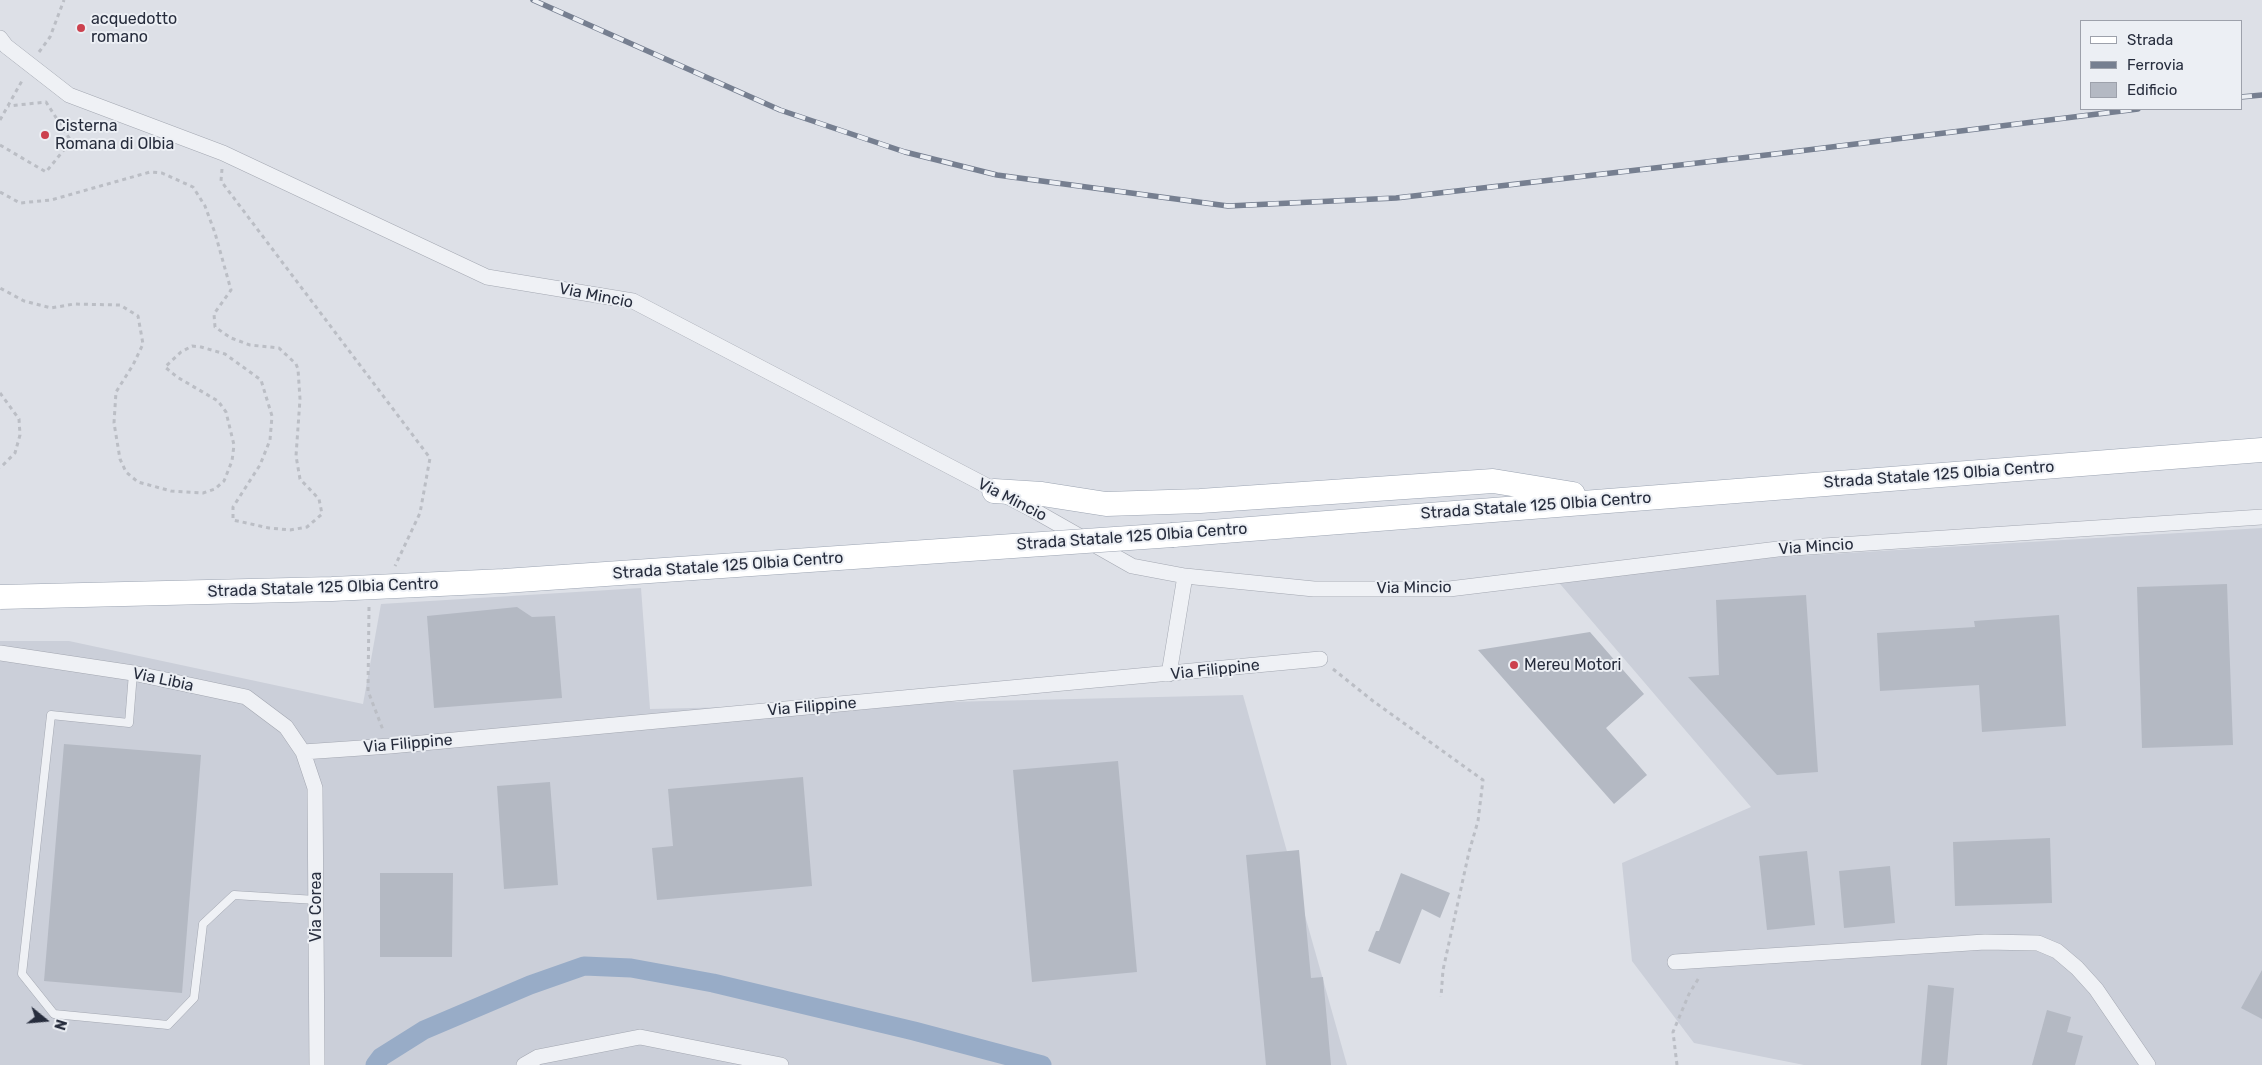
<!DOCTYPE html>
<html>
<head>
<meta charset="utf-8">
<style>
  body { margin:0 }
  #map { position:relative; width:2262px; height:1065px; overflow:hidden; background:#dde0e7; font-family:Rubik,sans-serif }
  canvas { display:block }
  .legend { position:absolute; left:2080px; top:20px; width:162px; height:90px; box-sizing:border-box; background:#eceff4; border:1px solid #9da1ab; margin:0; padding:6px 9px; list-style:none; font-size:15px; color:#272d3d }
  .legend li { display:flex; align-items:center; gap:10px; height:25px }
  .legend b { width:25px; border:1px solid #9da1ab }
  .north { position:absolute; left:20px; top:995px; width:50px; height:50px; -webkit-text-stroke:4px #eceff4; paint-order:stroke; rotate:107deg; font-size:14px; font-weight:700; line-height:20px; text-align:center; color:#272d3d }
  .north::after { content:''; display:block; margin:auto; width:18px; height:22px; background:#272d3d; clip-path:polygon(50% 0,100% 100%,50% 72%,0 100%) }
</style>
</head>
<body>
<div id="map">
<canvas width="2262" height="1065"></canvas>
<ul class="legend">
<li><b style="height:6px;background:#fff"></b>Strada</li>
<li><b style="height:6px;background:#767f90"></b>Ferrovia</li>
<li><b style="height:14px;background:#b4b9c3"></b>Edificio</li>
</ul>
<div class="north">N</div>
</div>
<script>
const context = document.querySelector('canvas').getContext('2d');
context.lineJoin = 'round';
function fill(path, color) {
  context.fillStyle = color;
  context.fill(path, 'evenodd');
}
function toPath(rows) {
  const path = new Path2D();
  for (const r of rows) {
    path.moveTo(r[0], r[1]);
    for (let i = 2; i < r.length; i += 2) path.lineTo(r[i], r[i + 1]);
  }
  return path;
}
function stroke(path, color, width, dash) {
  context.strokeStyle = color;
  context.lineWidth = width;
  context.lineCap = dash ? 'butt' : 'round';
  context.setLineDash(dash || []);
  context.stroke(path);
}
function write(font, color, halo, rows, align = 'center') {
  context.font = font + ' Rubik,sans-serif';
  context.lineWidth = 4;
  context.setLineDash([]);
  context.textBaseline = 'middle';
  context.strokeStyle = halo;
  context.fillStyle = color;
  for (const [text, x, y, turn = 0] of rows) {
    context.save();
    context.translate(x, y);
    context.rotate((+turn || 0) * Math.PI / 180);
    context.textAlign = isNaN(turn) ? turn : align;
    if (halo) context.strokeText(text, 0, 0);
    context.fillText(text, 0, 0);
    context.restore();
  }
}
const built = toPath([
  [2262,528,2262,1065,1804,1065,1694,1043,1632,961,1622,863,1751,807,1549,571],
  [641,588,650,709,1243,695,1347,1065,0,1065,0,641,69,641,363,704,381,604]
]);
const canal = toPath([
  [375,1065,381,1057,424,1030,530,985,584,966,631,968,713,983,914,1031,1042,1065]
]);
const building = toPath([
  [2227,584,2233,745,2142,748,2137,587],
  [1806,595,1818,772,1777,775,1688,677,1719,675,1716,600],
  [517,607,532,617,555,616,562,698,434,708,427,616],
  [2059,615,2066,726,1982,732,1979,685,1880,691,1877,633,1975,627,1974,621],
  [1590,632,1644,694,1606,728,1647,775,1614,804,1478,650],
  [64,744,201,755,182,993,44,981],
  [1118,761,1137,972,1032,982,1013,770],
  [803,777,812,886,657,900,652,848,673,846,668,789],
  [550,782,558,885,504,889,497,786],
  [2050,838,2052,903,1955,906,1953,842],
  [1299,850,1311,978,1323,977,1331,1065,1266,1065,1246,855],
  [1807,851,1815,925,1767,930,1759,856],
  [1890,866,1895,923,1844,928,1839,871],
  [380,873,453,873,452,957,380,957],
  [1401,873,1450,893,1440,918,1422,909,1400,964,1368,951,1376,931,1379,931],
  [2262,970,2262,1019,2241,1008],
  [1928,985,1954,988,1947,1065,1921,1065],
  [2047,1010,2071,1017,2067,1032,2083,1036,2075,1065,2032,1065]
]);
const path = toPath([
  [39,52,50,37,64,0],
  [0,120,23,79],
  [0,145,46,172,71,141,46,102,8,106],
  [222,169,221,181,430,458,420,513,395,566],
  [0,192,20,203,51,200,150,172,162,173,193,187,205,206,215,233,231,290,214,314,215,327,231,338,250,345,279,348,296,364,298,369,300,399,296,456,300,479,319,499,322,514,307,527,290,530,269,528,233,520,233,507,260,465,270,440,272,416,261,380,225,354,201,347,192,346,181,352,165,367,177,377,218,401,226,412,234,445,232,461,224,481,215,489,203,493,171,491,138,482,126,472,120,459,114,423,116,392,133,365,143,344,138,316,120,305,74,304,51,308,24,301,0,288],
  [0,393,19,419,20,435,15,453,0,468],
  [369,607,368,691,383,730],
  [1333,669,1373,701,1483,780,1478,821,1469,852,1443,970,1441,997],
  [1677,1065,1673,1032,1689,994,1700,976]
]);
const lane = toPath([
  [133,673,129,723,51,715,22,974,54,1014,168,1025,194,998,203,924,234,895,316,900]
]);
const street = toPath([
  [0,38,6,46,69,95,223,153,487,277,633,301,1035,511,1132,566,1185,576,1314,589,1449,589,1778,549,2262,517],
  [0,653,133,673,246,697,286,727,303,752,315,788,317,1065],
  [1169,674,1185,576],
  [303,752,390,746,1320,659],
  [1675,962,1985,942,2038,943,2057,951,2077,968,2096,989,2148,1065],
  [524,1065,538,1057,640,1037,781,1065]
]);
const primary = toPath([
  [994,491,1042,494,1106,504,1200,501,1493,481,1573,494],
  [1173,535,2262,450]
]);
const rail = toPath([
  [533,0,780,110,905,152,997,175,1228,206,1396,198,1775,154,2138,109],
  [2241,97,2262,95]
]);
const primaryBridge = toPath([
  [0,597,332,589,504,581,1173,535]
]);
const markers = [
  [81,28,5,"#cc414e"],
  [45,135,5,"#cc414e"],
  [1514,665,5,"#cc414e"]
];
const poiNames = [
  ["acquedotto",91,19],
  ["romano",91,37],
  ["Cisterna",55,126],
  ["Romana di Olbia",55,144],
  ["Mereu Motori",1524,665]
];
const streetNames = [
  ["Via Mincio",596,296,11],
  ["Strada Statale 125 Olbia Centro",1939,475,-4],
  ["Via Mincio",1012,500,27],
  ["Strada Statale 125 Olbia Centro",1536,506,-4],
  ["Strada Statale 125 Olbia Centro",1132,537,-4],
  ["Via Mincio",1816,547,-4],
  ["Strada Statale 125 Olbia Centro",728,566,-4],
  ["Strada Statale 125 Olbia Centro",323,588,-2],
  ["Via Mincio",1414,588,-1],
  ["Via Filippine",1215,670,-6],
  ["Via Libia",163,680,12],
  ["Via Filippine",812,707,-5],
  ["Via Filippine",408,744,-5],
  ["Via Corea",316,907,-90]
];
fill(built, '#cbcfd9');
stroke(canal, '#98acc7', 19);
fill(building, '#b4b9c3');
stroke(lane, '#a3a7b1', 9);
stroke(street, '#a3a7b1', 16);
stroke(primary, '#9ca4b2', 25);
stroke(path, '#bbbec5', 3, [4, 4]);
stroke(lane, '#eff1f5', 8);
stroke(street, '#eff1f5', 15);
stroke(primary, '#fff', 24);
stroke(rail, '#767f90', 5.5);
stroke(rail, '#eceff4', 4, [11]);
stroke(primaryBridge, '#9ca4b2', 25, []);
stroke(primaryBridge, '#fff', 24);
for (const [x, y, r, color] of markers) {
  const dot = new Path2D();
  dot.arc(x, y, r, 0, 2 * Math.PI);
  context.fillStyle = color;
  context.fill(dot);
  stroke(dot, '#eceff4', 2);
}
write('16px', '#272d3d', '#eceff4', poiNames, 'left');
write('16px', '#272d3d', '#eceff4', streetNames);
</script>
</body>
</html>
